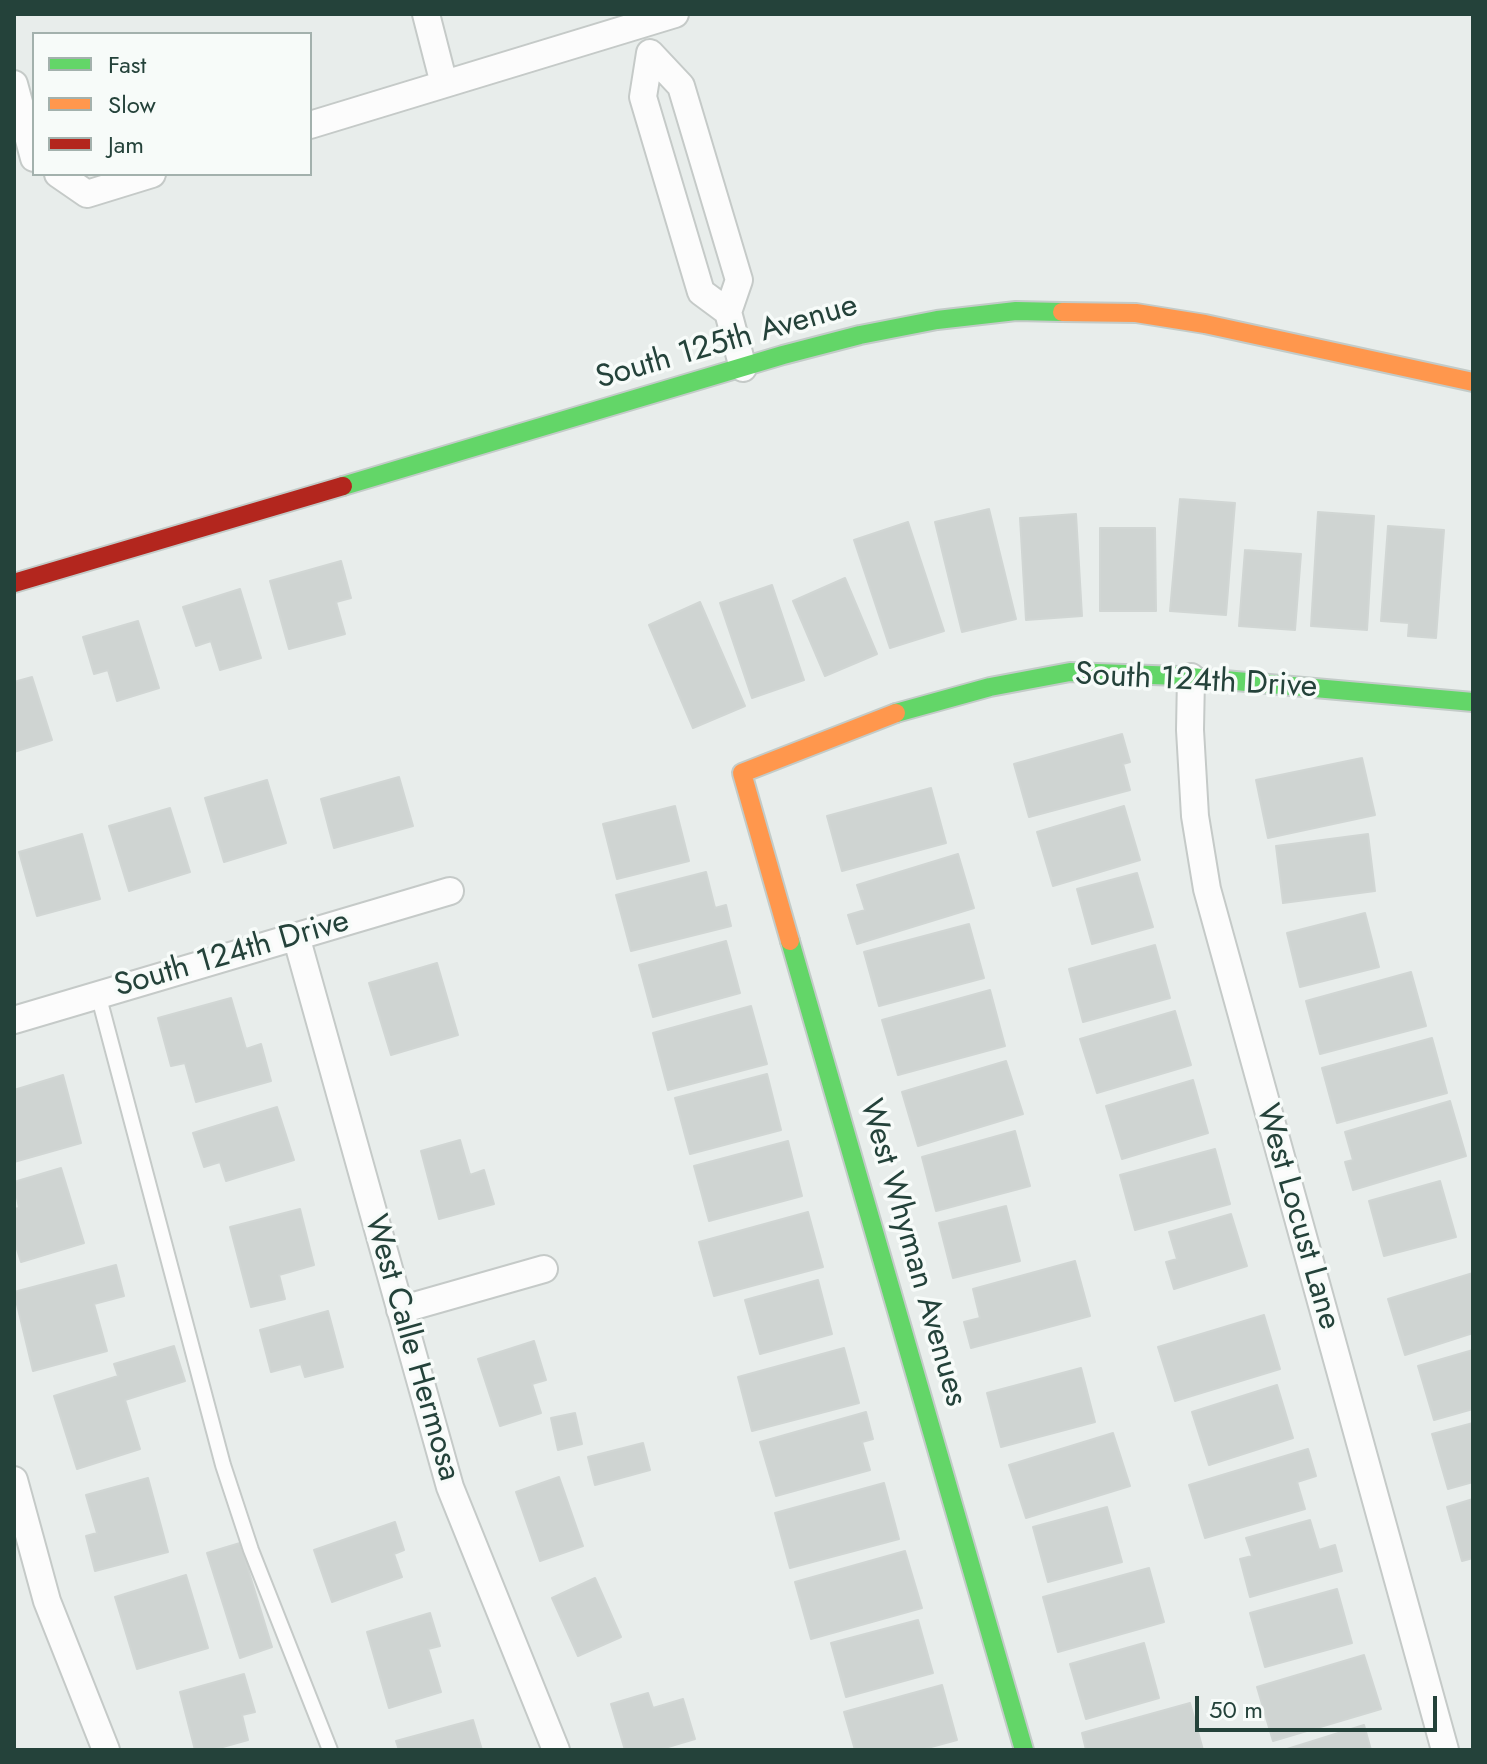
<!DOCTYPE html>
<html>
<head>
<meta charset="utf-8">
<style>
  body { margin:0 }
  #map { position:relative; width:1487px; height:1764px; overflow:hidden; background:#e8edeb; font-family:Jost,sans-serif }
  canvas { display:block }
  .frame { position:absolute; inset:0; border:16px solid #24423a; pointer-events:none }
  .legend { position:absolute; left:32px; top:32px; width:280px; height:144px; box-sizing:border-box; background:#f7fbf9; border:2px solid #a3b1ad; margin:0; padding:10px 14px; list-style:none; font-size:24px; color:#24423a }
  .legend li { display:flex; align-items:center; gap:16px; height:40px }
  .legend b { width:40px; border:2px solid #a3b1ad }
  .scale { position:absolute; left:1195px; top:1696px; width:242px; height:36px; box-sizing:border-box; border:4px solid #24423a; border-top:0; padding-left:10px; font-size:24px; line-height:28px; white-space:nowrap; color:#24423a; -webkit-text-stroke:6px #f7fbf9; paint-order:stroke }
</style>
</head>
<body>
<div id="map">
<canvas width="1487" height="1764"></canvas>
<div class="frame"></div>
<ul class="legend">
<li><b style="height:10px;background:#63d668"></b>Fast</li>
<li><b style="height:10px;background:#ff974d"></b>Slow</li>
<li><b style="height:10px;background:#b3261e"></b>Jam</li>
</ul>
<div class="scale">50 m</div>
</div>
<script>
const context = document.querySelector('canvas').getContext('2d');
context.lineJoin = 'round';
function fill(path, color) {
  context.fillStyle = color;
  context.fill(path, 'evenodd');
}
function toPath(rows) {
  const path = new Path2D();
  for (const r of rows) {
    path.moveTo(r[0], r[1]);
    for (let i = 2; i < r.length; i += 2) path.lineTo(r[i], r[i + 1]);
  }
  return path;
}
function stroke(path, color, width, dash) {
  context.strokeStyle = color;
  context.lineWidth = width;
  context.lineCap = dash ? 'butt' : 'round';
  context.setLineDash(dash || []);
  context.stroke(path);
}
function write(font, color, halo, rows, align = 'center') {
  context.font = font + ' Jost,sans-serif';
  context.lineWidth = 7;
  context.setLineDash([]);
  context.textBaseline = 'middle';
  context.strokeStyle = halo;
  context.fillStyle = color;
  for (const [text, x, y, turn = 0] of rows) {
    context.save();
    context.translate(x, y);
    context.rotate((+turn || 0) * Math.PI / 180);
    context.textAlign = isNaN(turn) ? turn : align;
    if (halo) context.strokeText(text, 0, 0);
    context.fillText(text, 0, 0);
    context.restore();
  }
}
const building = toPath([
  [1180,499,1235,503,1226,615,1170,611,1180,499],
  [989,509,1016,619,962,632,935,522,989,509],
  [1318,512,1374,516,1367,630,1311,626,1318,512],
  [1076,514,1082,616,1026,620,1020,518,1076,514],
  [908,522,944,631,890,648,854,540,908,522],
  [1388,526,1444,530,1436,638,1408,636,1409,623,1381,621,1388,526],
  [1100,528,1155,528,1156,611,1100,611,1100,528],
  [1245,550,1301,554,1295,630,1239,626,1245,550],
  [341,561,351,598,336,602,345,634,289,649,270,581,341,561],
  [845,578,877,654,825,676,793,601,845,578],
  [772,585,804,680,752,698,720,603,772,585],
  [240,589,261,658,220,670,211,641,196,646,183,607,240,589],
  [700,602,745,706,693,728,649,625,700,602],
  [138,621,159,688,117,701,108,670,94,674,83,637,138,621],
  [32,677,52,740,14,752,14,682,32,677],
  [1122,734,1130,762,1123,764,1130,790,1029,817,1014,764,1122,734],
  [1362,758,1375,815,1268,838,1256,780,1362,758],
  [399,777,413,826,334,848,321,799,399,777],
  [267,780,286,843,224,862,205,798,267,780],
  [931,788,946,843,842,871,827,816,931,788],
  [675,806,689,861,617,879,603,824,675,806],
  [1124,806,1140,860,1053,886,1037,832,1124,806],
  [170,808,190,872,129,891,109,826,170,808],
  [82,834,100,899,37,916,19,852,82,834],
  [1368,834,1375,891,1283,903,1276,846,1368,834],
  [958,854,974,908,857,944,848,915,865,910,857,885,958,854],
  [706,872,715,908,726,905,731,926,631,951,616,895,706,872],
  [1137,873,1153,927,1092,944,1077,889,1137,873],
  [1365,913,1379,967,1300,987,1287,933,1365,913],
  [969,924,984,978,879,1006,864,952,969,924],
  [726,941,740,993,653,1017,639,965,726,941],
  [1155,945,1170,998,1083,1022,1069,969,1155,945],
  [437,963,458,1035,391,1055,369,983,437,963],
  [1411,972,1426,1026,1320,1054,1306,1001,1411,972],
  [990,990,1005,1046,898,1075,882,1020,990,990],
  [231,998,246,1049,261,1044,271,1081,196,1102,185,1063,171,1066,158,1018,231,998],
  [751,1006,767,1064,668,1090,653,1033,751,1006],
  [1175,1011,1191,1065,1097,1093,1080,1039,1175,1011],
  [1432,1038,1447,1093,1337,1123,1322,1068,1432,1038],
  [1006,1061,1023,1114,918,1146,902,1092,1006,1061],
  [767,1074,781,1130,690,1154,675,1098,767,1074],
  [63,1075,81,1143,14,1162,14,1090,63,1075],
  [1193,1080,1208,1133,1122,1159,1106,1106,1193,1080],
  [1450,1101,1466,1156,1353,1190,1345,1162,1353,1160,1345,1132,1450,1101],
  [277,1107,294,1160,226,1181,220,1162,204,1167,193,1133,277,1107],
  [1015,1131,1030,1186,936,1211,922,1157,1015,1131],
  [460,1140,470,1175,484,1170,494,1204,439,1219,421,1151,460,1140],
  [788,1141,802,1196,709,1221,694,1166,788,1141],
  [1215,1149,1230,1204,1135,1230,1120,1175,1215,1149],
  [61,1168,84,1243,21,1262,14,1240,14,1209,19,1208,14,1182,61,1168],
  [1440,1181,1456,1237,1384,1256,1369,1201,1440,1181],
  [1006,1206,1020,1261,953,1278,939,1223,1006,1206],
  [300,1209,314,1265,279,1275,285,1299,251,1307,230,1227,300,1209],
  [808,1212,823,1267,714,1296,699,1242,808,1212],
  [1231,1214,1247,1266,1174,1289,1166,1262,1177,1259,1169,1232,1231,1214],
  [1075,1261,1090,1316,971,1348,964,1322,980,1318,973,1289,1075,1261],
  [116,1265,124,1296,94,1304,107,1351,33,1371,14,1292,116,1265],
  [1473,1273,1473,1333,1405,1355,1388,1299,1473,1273],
  [818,1280,832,1334,760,1354,745,1300,818,1280],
  [328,1311,343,1367,305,1377,301,1364,271,1372,260,1330,328,1311],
  [1264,1315,1280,1369,1175,1401,1158,1347,1264,1315],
  [534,1341,546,1380,532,1384,541,1413,500,1426,478,1359,534,1341],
  [174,1346,185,1381,125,1400,140,1449,77,1469,54,1396,118,1376,114,1364,174,1346],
  [844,1348,859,1403,752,1431,738,1377,844,1348],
  [1473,1350,1473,1409,1434,1420,1418,1366,1473,1350],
  [1081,1368,1095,1422,1001,1447,987,1393,1081,1368],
  [1277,1385,1293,1438,1209,1465,1192,1412,1277,1385],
  [866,1412,873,1439,862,1442,870,1470,776,1496,760,1442,866,1412],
  [575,1413,582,1444,558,1450,551,1418,575,1413],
  [1473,1423,1473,1482,1448,1489,1432,1434,1473,1423],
  [1113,1433,1130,1486,1026,1518,1009,1465,1113,1433],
  [643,1443,650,1470,595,1485,588,1457,643,1443],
  [1308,1449,1316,1476,1297,1482,1305,1509,1205,1538,1189,1485,1308,1449],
  [559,1477,583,1546,540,1561,516,1492,559,1477],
  [148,1478,168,1552,95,1571,86,1536,97,1533,86,1495,148,1478],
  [884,1483,899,1539,790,1568,775,1513,884,1483],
  [1473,1499,1473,1558,1462,1561,1447,1507,1473,1499],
  [1107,1507,1122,1562,1048,1582,1033,1527,1107,1507],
  [1310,1520,1319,1550,1335,1545,1342,1571,1250,1597,1240,1559,1252,1556,1246,1538,1310,1520],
  [395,1522,404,1550,394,1554,402,1577,332,1602,314,1550,395,1522],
  [240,1543,272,1647,240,1658,207,1553,240,1543],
  [905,1551,922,1608,811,1639,795,1582,905,1551],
  [1149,1568,1164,1622,1058,1652,1043,1597,1149,1568],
  [186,1575,208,1648,137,1669,115,1597,186,1575],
  [595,1578,621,1637,578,1656,552,1598,595,1578],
  [1337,1589,1352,1643,1265,1667,1250,1613,1337,1589],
  [430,1613,440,1646,428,1649,441,1692,389,1708,367,1632,430,1613],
  [918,1620,933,1673,846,1697,831,1643,918,1620],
  [1144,1643,1159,1698,1086,1719,1070,1664,1144,1643],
  [1364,1655,1381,1709,1273,1741,1257,1687,1364,1655],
  [244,1674,255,1712,242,1715,248,1740,212,1750,195,1750,180,1692,244,1674],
  [942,1685,957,1740,920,1750,855,1750,844,1712,942,1685],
  [648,1693,653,1708,683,1699,695,1739,658,1750,625,1750,611,1704,648,1693],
  [1190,1703,1203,1750,1086,1750,1082,1733,1190,1703],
  [473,1720,482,1750,399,1750,396,1741,473,1720],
  [1364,1725,1371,1750,1284,1750,1364,1725]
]);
const lane = toPath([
  [98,994,223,1465,251,1550,330,1750]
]);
const street = toPath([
  [426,14,444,84],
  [14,84,34,158],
  [310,125,675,14],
  [58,174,87,194,152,174],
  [728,312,701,292,643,97,650,53,681,86,739,280,728,312,743,368],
  [1191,677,1190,730,1195,816,1207,889,1445,1750],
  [296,936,450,1487,556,1750],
  [14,1020,450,891],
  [400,1310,544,1269],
  [14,1480,47,1601,106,1750]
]);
const fast = toPath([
  [343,486,783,355,860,335,937,320,1016,311,1062,312],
  [896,713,990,687,1070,672,1179,676,1473,702],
  [790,941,1024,1750]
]);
const slow = toPath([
  [1062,312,1136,313,1205,324,1473,382],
  [790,941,742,773,896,713]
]);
const jam = toPath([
  [14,583,343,486]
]);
const streetNames = [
  ["South 125th Avenue",727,343,-16],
  ["South 124th Drive",1196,682,3],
  ["South 124th Drive",232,955,-16],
  ["West Locust Lane",1297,1217,74],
  ["West Whyman Avenues",912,1253,74],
  ["West Calle Hermosa",411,1348,74]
];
fill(building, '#cfd4d2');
stroke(building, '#d1d6d4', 2);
stroke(lane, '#c5cac8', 18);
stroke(street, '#c5cac8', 30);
stroke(fast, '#c3cbc8', 22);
stroke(slow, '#c3cbc8', 22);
stroke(jam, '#c3cbc8', 22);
stroke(lane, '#fcfcfc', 14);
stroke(street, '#fcfcfc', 26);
stroke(fast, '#63d668', 18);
stroke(slow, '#ff974d', 18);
stroke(jam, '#b3261e', 18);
write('32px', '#24423a', '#f7fbf9', streetNames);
</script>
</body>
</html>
